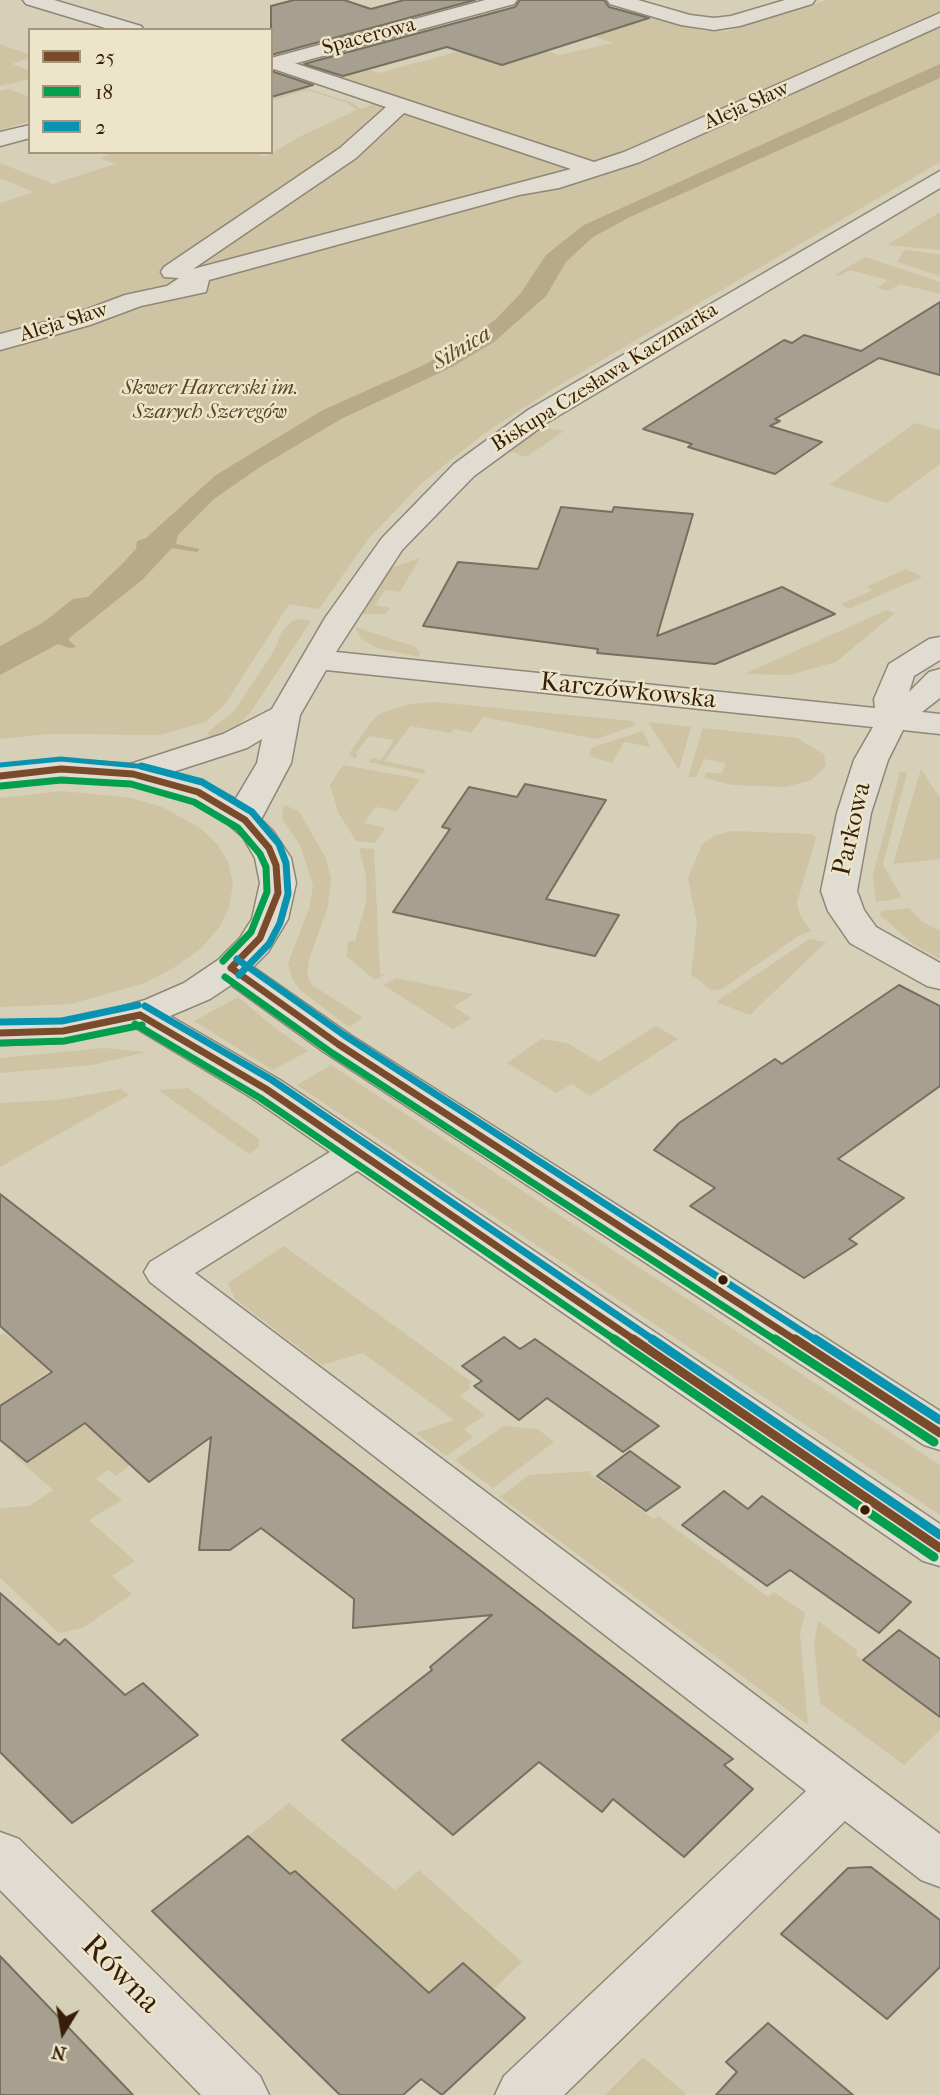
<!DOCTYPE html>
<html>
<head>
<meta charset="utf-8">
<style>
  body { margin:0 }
  #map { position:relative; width:940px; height:2095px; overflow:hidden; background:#d7d0b9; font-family:"IM FELL French Canon",serif }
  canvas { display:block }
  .legend { position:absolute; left:28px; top:28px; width:245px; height:126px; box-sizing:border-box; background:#ede5c9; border:2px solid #a4957c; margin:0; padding:9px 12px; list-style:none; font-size:21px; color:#371e08 }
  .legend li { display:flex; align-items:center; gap:14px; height:35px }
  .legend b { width:35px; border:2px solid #a4957c }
  .north { position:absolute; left:28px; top:1997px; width:70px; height:70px; -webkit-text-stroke:5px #ede5c9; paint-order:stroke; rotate:191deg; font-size:19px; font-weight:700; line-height:28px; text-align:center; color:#371e08 }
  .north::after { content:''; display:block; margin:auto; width:24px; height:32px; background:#371e08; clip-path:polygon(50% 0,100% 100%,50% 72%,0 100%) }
</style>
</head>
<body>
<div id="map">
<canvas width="940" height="2095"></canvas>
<ul class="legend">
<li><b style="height:9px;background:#7a4b2a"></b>25</li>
<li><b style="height:9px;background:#039f4d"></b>18</li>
<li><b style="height:9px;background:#0894b0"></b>2</li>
</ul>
<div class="north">N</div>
</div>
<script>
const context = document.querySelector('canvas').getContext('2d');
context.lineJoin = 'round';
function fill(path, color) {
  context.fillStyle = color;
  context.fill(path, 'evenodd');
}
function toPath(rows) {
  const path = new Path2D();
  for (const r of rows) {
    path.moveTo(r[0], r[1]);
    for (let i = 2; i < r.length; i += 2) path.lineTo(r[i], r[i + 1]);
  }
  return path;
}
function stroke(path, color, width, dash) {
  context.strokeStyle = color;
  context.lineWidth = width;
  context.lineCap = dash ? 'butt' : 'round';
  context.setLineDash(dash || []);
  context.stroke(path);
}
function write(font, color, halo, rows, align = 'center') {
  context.font = font + ' "IM FELL French Canon",serif';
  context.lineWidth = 5;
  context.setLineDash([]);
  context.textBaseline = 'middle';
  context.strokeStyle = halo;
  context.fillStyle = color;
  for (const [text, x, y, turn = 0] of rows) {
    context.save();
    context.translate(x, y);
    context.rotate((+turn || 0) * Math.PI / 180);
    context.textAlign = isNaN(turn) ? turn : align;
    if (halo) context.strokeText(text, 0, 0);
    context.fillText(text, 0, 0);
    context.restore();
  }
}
const green = toPath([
  [827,0,940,0,940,162,556,387,485,433,423,482,369,538,319,609,289,604,224,706,205,722,160,735,48,734,0,739,0,203,34,192,0,178,0,163,53,184,115,164,100,158,116,152,252,152,265,157,301,136,357,110,347,103,307,90,271,101,271,77,353,103,360,109,371,105,367,101,374,104,392,98,310,69,306,65,332,59,379,73,508,38,559,55,613,43,564,25,624,8,703,31,728,31],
  [0,44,30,55,30,58,12,64,30,71,30,79,0,86],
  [8,89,30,97,30,121,0,130,0,91],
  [940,212,940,250,887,245],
  [904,250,940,254,940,276,897,262],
  [865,257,940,282,940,294,900,284,888,291,877,288,888,280,850,270,839,276,835,275],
  [915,423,940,430,940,464,887,503,829,485],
  [545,428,564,431,526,457,504,449,533,429],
  [420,558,400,592,385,590,375,605,390,608,385,614,356,614,388,569],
  [906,569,922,577,849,609,841,604,873,590,866,587],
  [887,610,895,613,836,662,790,675,744,674],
  [300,619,311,621,250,713,238,725,213,740,209,737,208,732,235,710,275,649,281,633,292,621],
  [355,627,416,647,420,652,419,657,377,648,361,639],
  [435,702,633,721,636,725,596,739,483,717,471,733,454,729,451,733,410,726,384,761,426,770,424,774,369,762,372,758,381,760,394,740,369,736,355,754,358,755,355,759,349,754,370,723,381,713,410,704],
  [648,722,691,727,679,770],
  [703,728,797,738,824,754,826,766,811,780,786,787,732,785,704,778,706,772,721,774,726,763,704,759,696,777,688,777],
  [642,731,651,747,624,742,612,763,589,756,591,748],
  [343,765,420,779,397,811,376,807,364,823,385,828,375,843,356,841,338,812,330,785],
  [921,769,940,798,940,859,893,864],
  [900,772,907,773,883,864,902,898,876,902,873,875],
  [62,791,132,798,162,807,200,828,218,845,229,864,233,885,229,907,219,928,200,949,175,967,145,983,71,1004,0,1007,0,798],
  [284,805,299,811,326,859,331,879,328,906,309,960,307,975,312,985,363,1018,349,1027,300,990,292,978,288,963,309,909,313,886,301,847,282,818],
  [732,831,813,834,816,838,797,902,800,915,811,931,800,935,722,989,711,990,691,974,697,923,688,879,702,844,716,835],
  [359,848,374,849,380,974,384,975,375,980,347,957,348,941,355,941,366,903,366,875],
  [909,908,921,921,940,931,940,959,914,945,880,915,881,911],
  [809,939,826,942,750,1015,716,1002],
  [396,978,473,994,454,1007,471,1018,453,1029,383,985],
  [238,997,275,1028,308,1051,273,1070,194,1021],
  [656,1026,678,1039,590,1096,572,1084,556,1093,507,1063,541,1039,567,1043,599,1062],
  [104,1048,146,1052,92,1065,0,1073,0,1058],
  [331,1065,940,1465,940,1515,297,1085],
  [188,1088,259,1139,259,1147,249,1154,158,1090],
  [121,1089,129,1095,0,1167,0,1103,58,1100],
  [284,1246,472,1382,468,1385,471,1388,460,1396,485,1415,464,1429,473,1437,446,1456,416,1433,454,1420,363,1353,322,1365,235,1299,228,1283],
  [4,1333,51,1369,0,1406,0,1335],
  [90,1403,159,1442,116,1476,108,1470,96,1479,122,1500,89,1520,135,1561,112,1576,132,1594,83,1628,59,1633,0,1578,0,1508,29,1506,53,1490,13,1455],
  [504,1426,538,1429,554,1442,493,1488,455,1460],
  [593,1471,590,1474,654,1519,658,1516,768,1597,774,1592,805,1613,800,1633,808,1725,500,1497,529,1475],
  [818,1621,858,1651,856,1655,925,1706,940,1693,940,1730,904,1765,820,1703,814,1645],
  [289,1803,395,1890,419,1870,522,1962,493,1990,463,1964,429,1993,296,1871,290,1874,248,1836],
  [643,2057,685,2093,684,2095,605,2095]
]);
const water = toPath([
  [940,64,940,78,630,217,593,237,566,262,546,296,494,342,452,367,341,419,260,467,214,499,178,535,176,544,200,549,197,552,172,548,142,580,68,639,76,647,69,648,58,644,0,675,0,646,44,622,73,599,88,597,122,564,136,549,137,541,146,538,216,475,323,410,424,365,475,335,495,320,521,293,546,255,584,225]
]);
const building = toPath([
  [294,0,344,0,371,9,404,0,475,0,271,55,271,6,294,0],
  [520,0,604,0,609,7,649,18,502,65,447,47,343,76,304,64,515,7,520,0],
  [271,72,274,72,313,85,271,97,271,72],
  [940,302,940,375,879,358,775,419,780,421,770,426,822,442,775,474,688,447,692,444,643,429,784,340,792,343,804,335,861,351,940,302],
  [561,507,612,512,614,507,693,514,657,636,782,587,835,614,715,664,597,653,598,649,423,626,458,562,538,569,561,507],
  [525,784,606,800,546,899,619,915,595,956,393,912,450,829,442,827,469,787,517,797,525,784],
  [899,985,940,1006,940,1086,838,1159,904,1198,849,1239,857,1244,804,1278,690,1206,715,1188,654,1150,679,1123,775,1059,782,1064,899,985],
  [0,1194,733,1759,724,1765,753,1789,684,1857,613,1799,602,1812,539,1762,453,1835,342,1740,432,1670,430,1667,492,1615,353,1628,354,1599,261,1528,230,1550,199,1550,211,1437,149,1482,85,1423,27,1462,0,1440,0,1406,52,1372,0,1326,0,1194],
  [504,1337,520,1349,535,1339,659,1426,623,1452,547,1398,519,1420,474,1386,482,1381,462,1366,504,1337],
  [630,1451,680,1487,646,1511,597,1476,630,1451],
  [724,1491,748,1509,762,1496,911,1602,879,1633,790,1570,767,1586,682,1525,724,1491],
  [0,1593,59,1645,65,1639,125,1695,143,1683,198,1735,72,1823,0,1752,0,1593],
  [899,1630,940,1659,940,1717,863,1660,899,1630],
  [248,1836,290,1874,295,1871,429,1993,463,1963,525,2018,442,2095,421,2079,403,2095,340,2095,152,1911,248,1836],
  [871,1867,940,1920,940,1967,887,2019,781,1934,848,1868,871,1867],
  [0,1956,133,2095,0,2095,0,1956],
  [768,2023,853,2095,716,2095,737,2072,726,2062,768,2023]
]);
const pedestrian = toPath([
  [940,13,940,26,640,162,559,188,519,195,209,280,206,292,141,306,90,325,0,350,0,334,72,315,125,295,167,286,179,278,164,277,161,272,164,267,340,148,386,107,271,68,271,58,282,59,594,162,624,152,940,13],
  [404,113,571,169,193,269,356,158,404,113]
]);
const minor = toPath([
  [23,0,54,0,141,26,144,30,112,30,26,4,23,0],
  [485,0,517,0,514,4,271,70,271,58,485,0],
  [607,0,638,0,690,15,714,18,731,16,785,0,815,0,812,4,740,26,714,30,681,25,610,4,607,0],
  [30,125,30,138,0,146,0,132,30,125],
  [940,171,940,188,548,422,474,476,402,550,336,652,875,708,874,699,889,664,929,639,940,637,940,660,914,676,909,692,929,672,940,669,940,698,922,712,940,714,940,734,903,730,888,760,871,813,857,891,864,910,876,927,940,963,940,989,927,986,850,943,828,911,821,891,837,813,854,760,873,727,326,670,300,715,291,763,257,827,245,830,233,827,228,820,232,805,257,763,262,739,247,748,145,781,133,784,121,781,116,774,121,767,223,734,272,709,325,618,382,538,454,464,528,410,940,171],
  [357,1140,371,1144,377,1153,371,1162,195,1273,940,1834,940,1887,921,1880,845,1821,564,2095,495,2095,504,2076,806,1791,150,1282,144,1272,150,1262,343,1144,357,1140],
  [0,1832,19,1839,260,2076,269,2095,201,2095,0,1890,0,1832]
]);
const tertiary = toPath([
  [61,759,133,764,210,785,245,804,273,831,291,858,296,883,288,919,268,952,253,967,352,1036,940,1411,940,1450,924,1445,324,1052,231,985,210,999,170,1016,280,1080,940,1524,940,1566,923,1561,252,1098,134,1027,63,1043,0,1045,0,1021,63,1019,100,1013,145,1000,184,983,218,960,240,938,252,919,260,883,255,858,243,837,221,818,186,799,131,784,102,781,61,779,0,786,0,766,61,759]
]);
const bus1Far1 = toPath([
  [0,776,61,769,133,774,198,792,245,820,269,848,276,865,278,893,260,938,231,968],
  [231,968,338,1044,797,1341],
  [140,1015,266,1089,636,1341],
  [0,1033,63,1031,140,1015]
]);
const bus1 = toPath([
  [633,1339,940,1548],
  [795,1339,940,1433]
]);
const bus2Far1 = toPath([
  [1,786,61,780,131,784,194,802,238,828,260,854,266,867,267,892,251,932,223,961],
  [225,977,332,1053,777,1341],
  [135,1024,260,1098,617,1341],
  [0,1043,64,1041,142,1025]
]);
const bus2 = toPath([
  [614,1339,934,1557],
  [775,1339,934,1442]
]);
const bus3Far2 = toPath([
  [0,765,61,759,148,767]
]);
const bus3Far1 = toPath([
  [141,766,202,782,252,812,279,844,286,863,288,894,280,923,269,944,239,975],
  [237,959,344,1035,817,1341],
  [145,1006,272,1080,655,1341],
  [0,1022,62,1021,138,1005]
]);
const bus3 = toPath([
  [652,1339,940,1535],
  [815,1339,940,1420]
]);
const markers = [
  [723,1280,6,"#371e08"],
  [865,1510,6,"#371e08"]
];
const farStreetnames = [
  ["Spacerowa",369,37,-15],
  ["Aleja Sław",747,106,-24],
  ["Aleja Sław",64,323,-17],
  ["Biskupa Czesława Kaczmarka",605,378,-32]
];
const farParknames = [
  ["Skwer Harcerski im.",210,389],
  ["Szarych Szeregów",210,413]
];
const farWaternames = [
  ["Silnica",462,349,-31]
];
const streetNames = [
  ["Karczówkowska",628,692,6],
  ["Parkowa",853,829,-77]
];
const nearStreetnames = [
  ["Równa",120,1975,45]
];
fill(green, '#cec3a2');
fill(water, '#b7a989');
fill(building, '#a7a090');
stroke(building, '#776f60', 2);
stroke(pedestrian, '#8e8677', 3);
stroke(minor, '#8e8677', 3);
stroke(tertiary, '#8e8677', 3);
fill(pedestrian, '#e0dcd1');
fill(minor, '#e0dcd1');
fill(tertiary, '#e0dcd1');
stroke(bus1Far1, '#7a4b2a', 7);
stroke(bus1, '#7a4b2a', 9);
stroke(bus2Far1, '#039f4d', 7);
stroke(bus2, '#039f4d', 9);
stroke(bus3Far2, '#0894b0', 5);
stroke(bus3Far1, '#0894b0', 7);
stroke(bus3, '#0894b0', 9);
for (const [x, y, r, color] of markers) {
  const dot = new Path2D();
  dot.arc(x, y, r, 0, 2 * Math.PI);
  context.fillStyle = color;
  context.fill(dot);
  stroke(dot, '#ede5c9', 2.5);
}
write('21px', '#371e08', '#ede5c9', farStreetnames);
write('italic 21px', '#5b442a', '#ede5c9', farParknames);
write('italic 23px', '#5f492e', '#ede5c9', farWaternames);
write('26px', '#371e08', '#ede5c9', streetNames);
write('32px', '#371e08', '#ede5c9', nearStreetnames);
</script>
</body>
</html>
